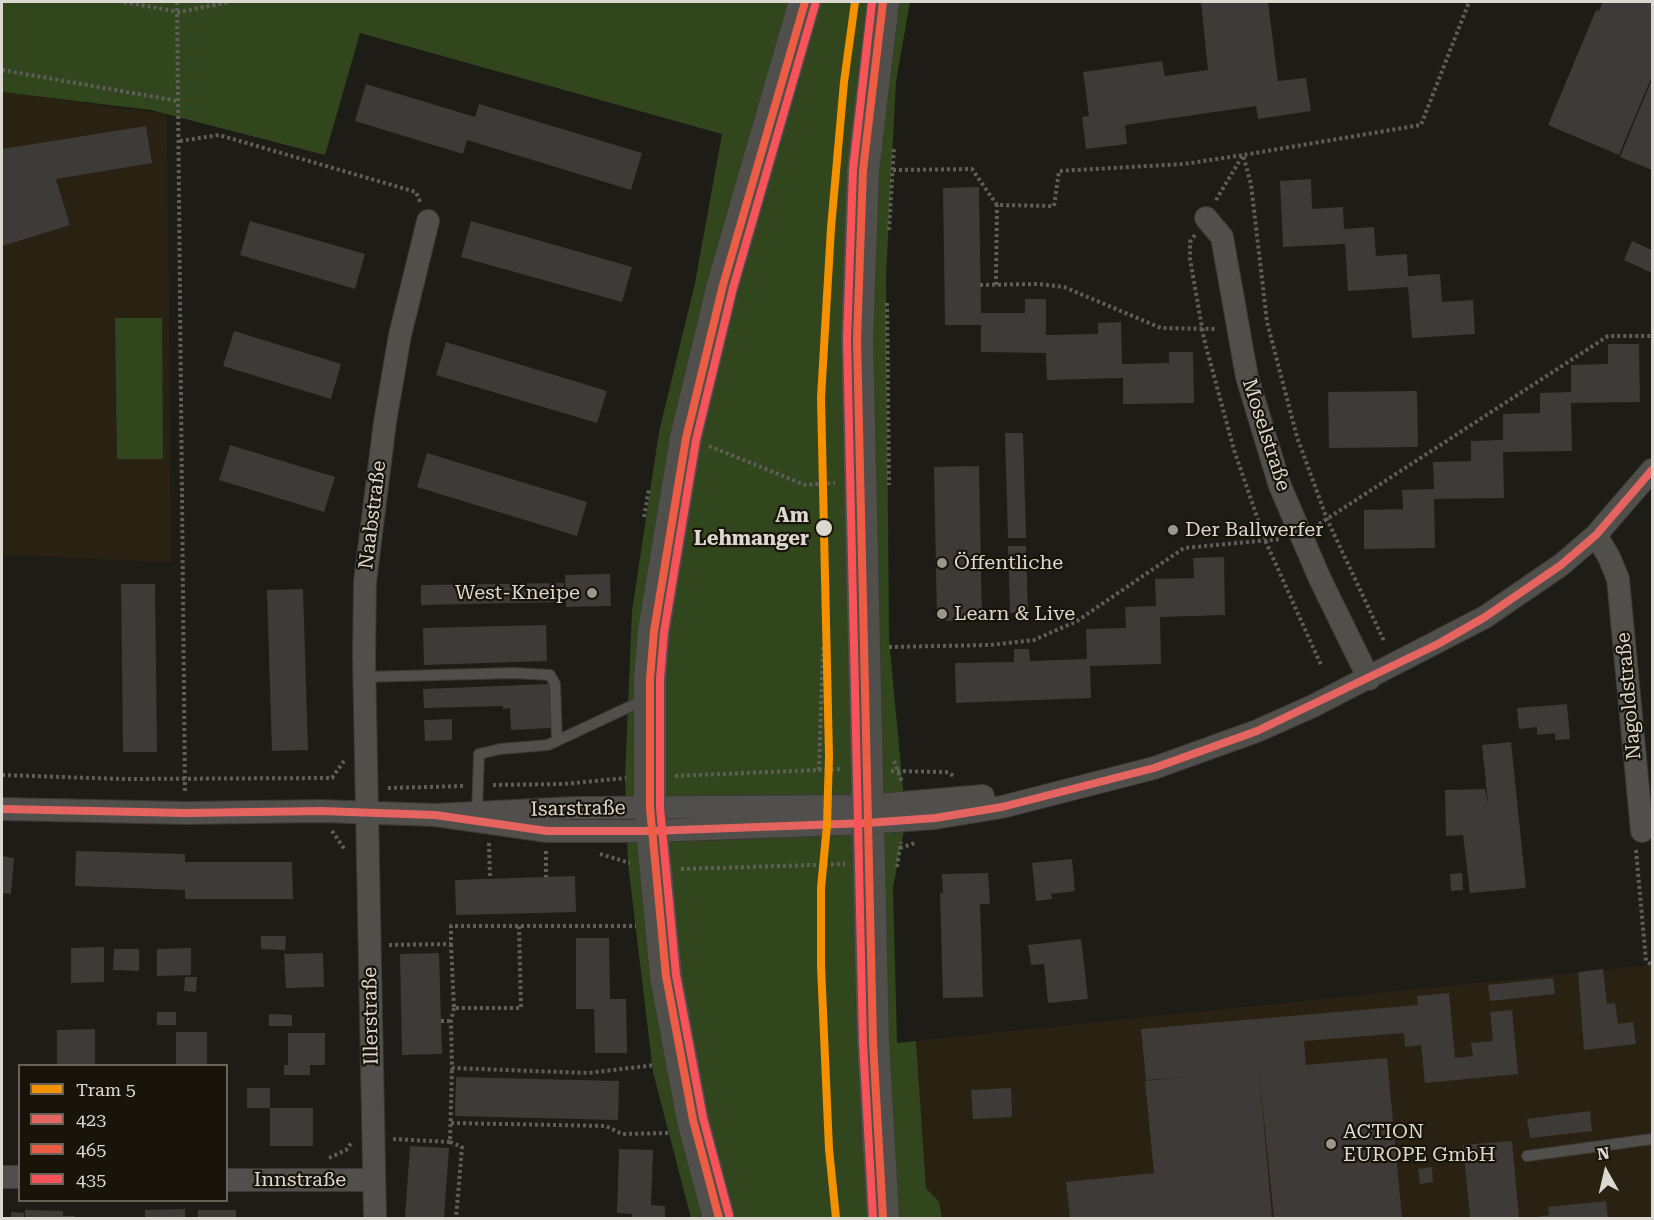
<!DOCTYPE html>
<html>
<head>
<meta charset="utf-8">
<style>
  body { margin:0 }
  #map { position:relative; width:1654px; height:1220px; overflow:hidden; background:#1e1c16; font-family:"Roboto Serif",serif }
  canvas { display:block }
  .frame { position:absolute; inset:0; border:3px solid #dbd8d1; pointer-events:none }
  .legend { position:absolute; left:18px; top:1064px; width:210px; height:138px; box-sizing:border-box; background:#19140a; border:2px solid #67625a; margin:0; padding:8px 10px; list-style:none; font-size:18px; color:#dbd8d1 }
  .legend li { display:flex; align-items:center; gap:12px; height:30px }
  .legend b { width:30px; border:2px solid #67625a }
  .north { position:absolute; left:1576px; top:1142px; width:60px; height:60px; -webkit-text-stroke:4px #19140a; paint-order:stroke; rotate:352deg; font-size:16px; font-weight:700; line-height:24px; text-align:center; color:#dbd8d1 }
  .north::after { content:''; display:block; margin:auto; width:21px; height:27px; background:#dbd8d1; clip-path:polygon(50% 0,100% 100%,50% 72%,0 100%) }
</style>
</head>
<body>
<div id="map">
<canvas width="1654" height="1220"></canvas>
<div class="frame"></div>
<ul class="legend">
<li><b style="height:8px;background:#f39100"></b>Tram 5</li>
<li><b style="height:8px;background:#e66460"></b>423</li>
<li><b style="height:8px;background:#ed5c44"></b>465</li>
<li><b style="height:8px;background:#f75358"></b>435</li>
</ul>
<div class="north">N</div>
</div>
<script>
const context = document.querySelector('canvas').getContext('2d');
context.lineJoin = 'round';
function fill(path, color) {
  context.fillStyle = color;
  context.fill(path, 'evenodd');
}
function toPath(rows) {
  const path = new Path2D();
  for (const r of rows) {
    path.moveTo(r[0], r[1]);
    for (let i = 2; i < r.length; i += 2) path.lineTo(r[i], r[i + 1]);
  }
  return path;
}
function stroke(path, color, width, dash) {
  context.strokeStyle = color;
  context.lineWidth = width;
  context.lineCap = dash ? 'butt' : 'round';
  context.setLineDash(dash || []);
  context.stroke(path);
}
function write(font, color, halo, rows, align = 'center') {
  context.font = font + ' "Roboto Serif",serif';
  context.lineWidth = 4.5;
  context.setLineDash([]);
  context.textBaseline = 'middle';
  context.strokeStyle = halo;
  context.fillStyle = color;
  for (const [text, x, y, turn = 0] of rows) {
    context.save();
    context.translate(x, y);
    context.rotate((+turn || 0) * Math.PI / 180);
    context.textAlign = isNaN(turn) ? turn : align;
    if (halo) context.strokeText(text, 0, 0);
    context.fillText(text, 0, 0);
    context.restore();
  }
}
const built = toPath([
  [2,92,167,114,171,562,2,555],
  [1652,965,1652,1218,932,1218,926,1188,916,1041]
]);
const green = toPath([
  [2,2,910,2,896,81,886,277,889,639,906,820,893,888,897,1043,916,1041,926,1188,939,1202,942,1218,691,1218,653,1072,628,863,625,778,632,611,659,432,695,283,722,134,360,33,325,155,151,110,2,92],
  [115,318,162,318,163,459,117,459]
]);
const building = toPath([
  [1201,2,1268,2,1278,81,1306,78,1311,111,1258,119,1256,106,1125,125,1127,144,1086,149,1082,117,1089,116,1083,72,1162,61,1165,76,1208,70],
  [1603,2,1652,2,1652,76,1619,155,1548,125,1596,10,1599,11],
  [1652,79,1652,170,1620,157],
  [366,84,475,117,479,104,642,153,631,190,467,140,463,154,355,121],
  [146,126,152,163,56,179,70,225,2,246,2,149],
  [1311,179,1312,209,1343,207,1344,229,1374,227,1376,256,1407,254,1408,276,1440,274,1442,302,1473,300,1475,334,1412,338,1408,287,1348,291,1345,244,1283,247,1280,181],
  [979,187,981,313,1025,313,1025,299,1046,299,1046,335,1098,334,1098,323,1121,322,1122,364,1169,363,1169,352,1193,352,1194,403,1123,404,1123,378,1047,380,1046,353,981,352,981,325,945,325,943,188],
  [250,221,365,254,355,289,240,255],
  [471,221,632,267,622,302,461,257],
  [1632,241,1652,250,1652,273,1624,260],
  [234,331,341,364,331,399,223,366],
  [446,342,607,391,597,423,436,375],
  [1608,344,1639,344,1640,402,1571,403,1572,451,1503,452,1504,498,1434,499,1435,548,1364,549,1364,510,1403,509,1402,490,1434,489,1433,462,1471,461,1471,441,1503,440,1503,414,1540,413,1540,393,1571,392,1571,365,1608,364],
  [1417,391,1418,447,1329,448,1328,392],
  [1005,433,1023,433,1026,538,1008,538],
  [230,445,335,477,324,512,219,480],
  [427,453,587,502,577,536,417,487],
  [979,466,982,620,937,621,934,467],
  [1008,546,1026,546,1028,613,1010,613],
  [1224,557,1225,615,1160,617,1161,664,1090,666,1091,698,956,703,955,663,1014,662,1014,649,1029,649,1030,661,1087,659,1086,629,1126,628,1125,607,1156,606,1155,579,1194,578,1193,558],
  [610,574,611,606,566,607,565,575],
  [564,583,564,602,421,605,421,585],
  [121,584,155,584,157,752,123,752],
  [303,589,308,750,272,751,267,590],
  [546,625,547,661,424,665,423,628],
  [549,684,551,728,511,730,510,708,503,709,503,706,424,708,423,689],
  [1567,704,1570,739,1555,740,1555,733,1537,735,1537,727,1519,729,1517,708],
  [452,719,452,740,425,741,424,720],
  [1511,742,1526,888,1470,893,1463,835,1446,836,1445,790,1485,789,1488,804,1482,745],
  [76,851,185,854,185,862,292,862,293,899,185,899,185,890,75,886],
  [2,856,14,858,11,894,2,893],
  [1072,859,1075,891,1051,894,1052,899,1036,901,1032,863],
  [988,873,990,904,980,904,983,997,943,998,940,893,943,893,942,874],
  [1462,873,1463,890,1451,891,1450,874],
  [575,876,576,912,456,915,455,880],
  [261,936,286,936,285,950,261,949],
  [576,938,609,938,610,999,626,999,627,1053,595,1053,594,1009,576,1009],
  [1081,939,1088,999,1048,1003,1044,964,1031,965,1028,945],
  [104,947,104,982,71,983,71,948],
  [191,948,191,975,157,976,157,949],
  [114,949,139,949,139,971,113,970],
  [323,953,324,987,286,988,284,954],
  [439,953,442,1054,402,1055,400,954],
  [1603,969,1607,1004,1615,1003,1618,1024,1633,1022,1636,1044,1584,1050,1578,972],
  [185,977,197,977,196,992,184,991],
  [1553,978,1555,994,1490,1001,1488,985],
  [1449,993,1455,1058,1473,1056,1471,1043,1493,1041,1490,1012,1512,1010,1518,1074,1425,1083,1421,1045,1405,1047,1404,1033,1304,1041,1306,1065,1387,1058,1402,1218,1274,1218,1259,1070,1272,1218,1070,1218,1066,1182,1154,1173,1145,1081,1184,1077,1146,1080,1141,1029,1418,1005,1417,996],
  [157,1012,176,1012,176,1025,157,1025],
  [269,1014,292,1015,292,1026,269,1026],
  [95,1029,95,1065,57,1065,57,1030],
  [176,1032,207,1032,207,1064,176,1064],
  [288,1033,325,1033,325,1065,310,1065,310,1075,284,1075,284,1065,288,1065],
  [456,1077,619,1081,618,1120,455,1116],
  [247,1088,270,1088,270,1108,247,1108],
  [1011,1088,1012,1117,973,1119,971,1090],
  [270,1108,313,1108,313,1146,270,1146],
  [1590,1111,1592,1131,1530,1138,1527,1119],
  [1512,1141,1519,1218,1470,1218,1463,1145],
  [410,1146,449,1148,444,1218,405,1218],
  [619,1149,653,1150,651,1205,665,1206,665,1218,632,1218,632,1214,617,1213],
  [1432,1167,1433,1182,1420,1184,1418,1169],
  [1606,1201,1608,1218,1530,1218,1549,1215,1548,1207],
  [185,1209,185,1218,145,1218,145,1210],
  [25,1210,63,1211,63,1216,75,1216,75,1218,25,1218],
  [198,1210,236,1210,236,1218,198,1218],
  [11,1212,24,1213,24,1218,11,1218]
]);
const path = toPath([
  [124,2,179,12,229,2],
  [177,2,185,793],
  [2,70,178,101],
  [180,141,219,135,416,192,421,204],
  [893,170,972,169,997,205,1054,206,1059,171,1184,164,1243,155,1251,184,1267,322,1297,437,1327,519,1384,641],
  [1216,200,1243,155,1421,125,1469,2],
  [889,230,894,147],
  [1195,235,1190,242,1190,259,1204,339,1234,450,1265,540,1321,665],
  [980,285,1039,284,1064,287,1161,328,1217,329],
  [996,285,997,205],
  [887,303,889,485],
  [709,446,805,485,835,483],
  [644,517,649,489],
  [1319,524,1608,336,1652,336],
  [889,647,990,645,1034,640,1077,621,1184,548,1280,539],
  [894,761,902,782],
  [819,770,823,647],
  [891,771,946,772,954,776],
  [2,775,123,779,332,778,344,761],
  [675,776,842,769],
  [493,785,563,784,626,778],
  [388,788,464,786],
  [332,831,345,850],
  [489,843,490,879],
  [900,848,915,843],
  [1636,850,1646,961,1652,965],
  [546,851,546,877],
  [600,854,630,863],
  [897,867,901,842],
  [681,869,845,864],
  [451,944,454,1008,521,1008,519,926],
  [389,945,451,944,451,926,636,926],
  [454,1008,451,1021,452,1068,588,1073,655,1065],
  [441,1021,451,1021],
  [451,1123,606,1126,622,1134,670,1133],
  [393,1139,450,1142,452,1068],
  [450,1142,462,1147,456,1218],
  [329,1158,346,1150,352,1142]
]);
const service = toPath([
  [364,677,514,673,550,675,555,684,557,741],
  [477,812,479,754,500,749,548,745,646,699],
  [1527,1156,1652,1139]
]);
const minor = toPath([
  [1206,218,1222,237,1247,377,1280,486,1320,579,1369,679],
  [1596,535,1609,557,1618,579,1642,831],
  [2,809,185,813,321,811,435,815,574,808,867,806,983,796],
  [435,815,547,831,651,831,867,823,935,818,1002,807,1154,768,1257,731,1313,706,1485,617,1561,565,1596,535,1652,470],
  [2,1177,20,1177],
  [226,1180,374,1180],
  [375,1218,364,658,365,582,385,422,400,335,428,221]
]);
const secondary = toPath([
  [883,2,863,170,857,339,873,1042,883,1218],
  [719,1218,693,1120,666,976,650,808,650,679,654,631,686,438,723,285,805,2]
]);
const bus1 = toPath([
  [2,809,185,813,321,811,435,815,547,831,651,831,867,823,935,818,1002,807,1154,768,1257,731,1438,644,1485,617,1561,565,1596,535,1652,470]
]);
const bus2 = toPath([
  [883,2,863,170,857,339,873,1042,883,1218],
  [719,1218,693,1120,666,976,650,808,650,679,654,631,686,438,723,285,805,2]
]);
const bus3 = toPath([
  [872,2,853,170,847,339,863,1042,873,1218],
  [729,1215,703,1118,676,975,660,808,660,679,664,632,696,440,733,288,815,5]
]);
const tram1 = toPath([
  [836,1218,829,1149,821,966,821,888,827,825,829,756,821,398,831,228,844,82,855,2]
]);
const markers = [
  [824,528,9,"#dbd8d1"],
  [1173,530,6,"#999690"],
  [942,563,6,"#999690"],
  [592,593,6,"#999690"],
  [942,614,6,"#999690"],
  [1331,1144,6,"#999690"]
];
const streetNames = [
  ["Moselstraße",1266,435,72],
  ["Naabstraße",373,515,-83],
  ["Nagoldstraße",1629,696,-95],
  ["Isarstraße",578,809,-1],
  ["Illerstraße",371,1016,-91],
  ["Innstraße",300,1180]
];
const stopNames = [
  ["Am",809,516],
  ["Lehmanger",809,539]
];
const poiNames = [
  ["Der Ballwerfer",1185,530],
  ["Öffentliche",954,563],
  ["West-Kneipe",580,593,"right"],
  ["Learn & Live",954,614],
  ["ACTION",1343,1132],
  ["EUROPE GmbH",1343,1155]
];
fill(built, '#292213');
fill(green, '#32461d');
fill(building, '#3d3a38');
stroke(service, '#3a3834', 12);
stroke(minor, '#3a3834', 24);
stroke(secondary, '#3a3834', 33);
stroke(path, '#5f5d58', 4, [3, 3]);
stroke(service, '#514f4b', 10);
stroke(minor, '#514f4b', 22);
stroke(secondary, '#514f4b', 32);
stroke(bus1, '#e66460', 8);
stroke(bus2, '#ed5c44', 8);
stroke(bus3, '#f75358', 8);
stroke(tram1, '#f39100', 8);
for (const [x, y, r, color] of markers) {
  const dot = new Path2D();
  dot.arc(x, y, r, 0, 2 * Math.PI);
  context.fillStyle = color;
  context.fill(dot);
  stroke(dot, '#19140a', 2);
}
write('20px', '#dbd8d1', '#19140a', streetNames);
write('bold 20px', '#dbd8d1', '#19140a', stopNames, 'right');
write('20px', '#dbd8d1', '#19140a', poiNames, 'left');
</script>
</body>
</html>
